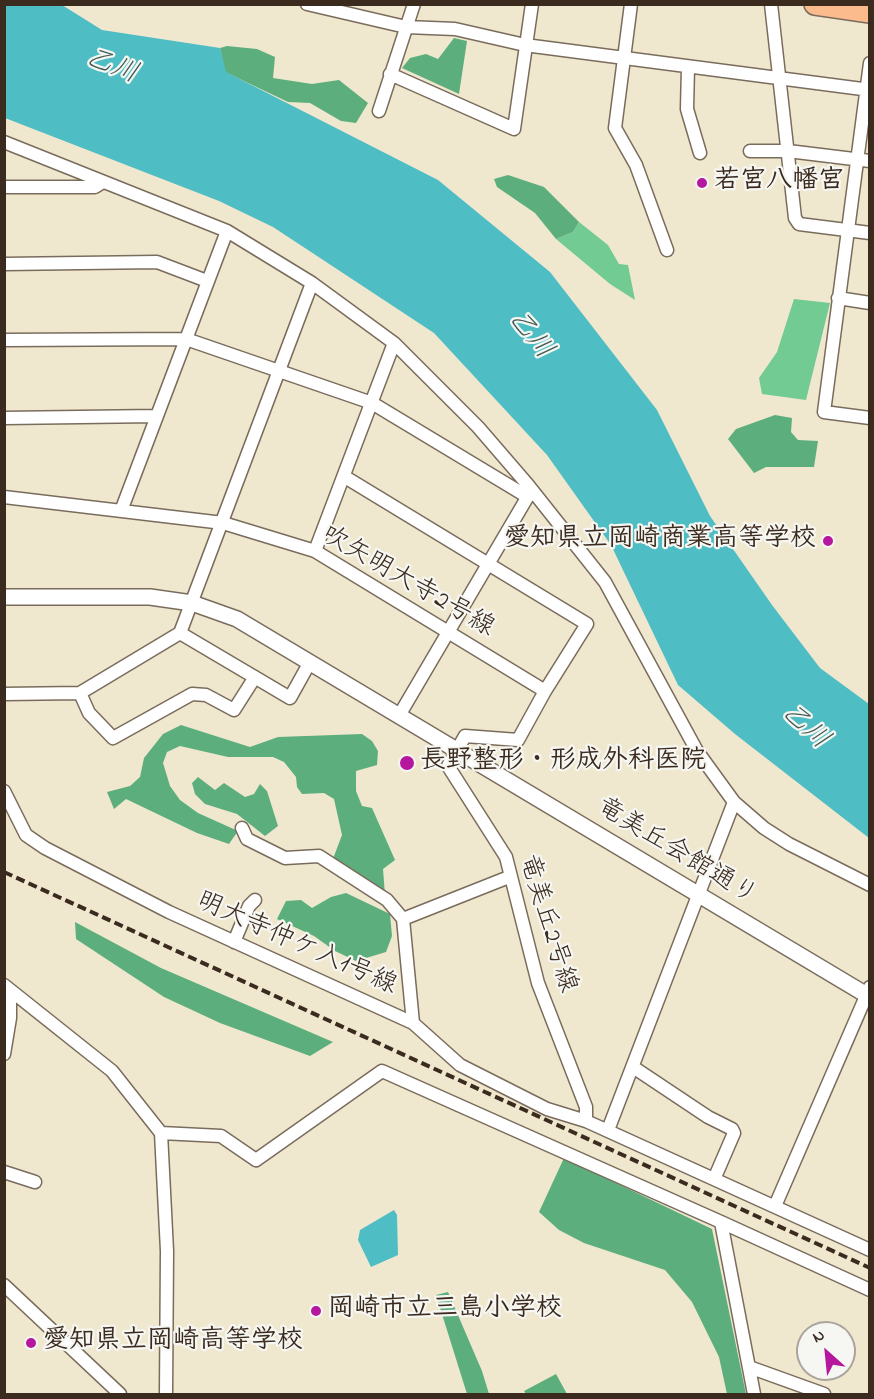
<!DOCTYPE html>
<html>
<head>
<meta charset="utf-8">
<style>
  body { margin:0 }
  #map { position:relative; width:874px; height:1399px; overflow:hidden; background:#f0e7cf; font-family:"Indie Flower",sans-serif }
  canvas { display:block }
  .frame { position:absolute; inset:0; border:6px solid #3b2a1e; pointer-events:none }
  .north { position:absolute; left:796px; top:1321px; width:60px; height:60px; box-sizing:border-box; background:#f6f6f2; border:2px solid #aba49d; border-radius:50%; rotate:333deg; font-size:16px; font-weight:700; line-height:24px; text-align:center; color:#3b2a1e }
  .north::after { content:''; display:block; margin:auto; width:21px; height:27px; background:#b5179e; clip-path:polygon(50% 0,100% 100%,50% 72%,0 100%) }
</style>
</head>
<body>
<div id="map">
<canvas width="874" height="1399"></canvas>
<div class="frame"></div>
<div class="north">N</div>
</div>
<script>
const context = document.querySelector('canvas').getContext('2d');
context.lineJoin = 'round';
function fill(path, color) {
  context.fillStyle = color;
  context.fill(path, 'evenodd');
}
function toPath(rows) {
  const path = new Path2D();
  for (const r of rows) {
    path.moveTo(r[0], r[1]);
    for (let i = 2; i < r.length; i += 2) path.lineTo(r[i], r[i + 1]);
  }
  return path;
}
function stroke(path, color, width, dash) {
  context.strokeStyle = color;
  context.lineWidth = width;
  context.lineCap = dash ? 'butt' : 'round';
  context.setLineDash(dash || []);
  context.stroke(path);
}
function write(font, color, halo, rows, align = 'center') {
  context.font = font + ' "Indie Flower","Klee One",sans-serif';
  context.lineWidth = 4.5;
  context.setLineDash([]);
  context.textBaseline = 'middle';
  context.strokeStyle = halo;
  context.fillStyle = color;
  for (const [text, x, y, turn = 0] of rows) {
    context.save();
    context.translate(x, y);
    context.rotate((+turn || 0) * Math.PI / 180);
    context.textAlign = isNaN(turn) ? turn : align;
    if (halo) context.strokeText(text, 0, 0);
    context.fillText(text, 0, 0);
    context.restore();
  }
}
const green = toPath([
  [579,222,608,245,619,264,628,265,635,300,610,284,556,239,573,232],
  [794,299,830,303,806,400,762,394,759,378,777,352]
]);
const forest = toPath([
  [454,38,467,41,459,94,402,68,410,58,426,54,438,59],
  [227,46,257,49,275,57,273,78,312,84,339,80,368,103,356,123,341,121,310,103,288,102,225,72,220,48],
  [508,175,544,187,579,222,573,232,556,239,535,213,497,187,494,179],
  [775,415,792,418,791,432,798,440,818,441,814,467,766,467,754,473,728,439,736,429],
  [181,725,250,747,278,737,362,734,372,741,378,751,377,765,356,771,356,791,362,806,372,808,395,860,383,869,385,895,331,864,342,835,334,799,324,793,302,794,297,787,296,777,284,762,273,757,228,757,180,746,167,752,163,763,170,786,180,800,198,813,238,831,229,844,197,833,126,799,114,809,107,792,130,786,140,777,144,758,163,734],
  [198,777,215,790,224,783,245,797,254,794,260,784,267,791,278,826,265,836,237,814,205,804,195,794,192,783],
  [346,893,390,914,392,936,386,952,356,961,335,951,314,936,277,919,286,901,301,900,312,908,331,897],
  [75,922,161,968,333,1042,310,1056,220,1023,164,997,76,939],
  [564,1158,712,1229,746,1394,727,1394,719,1357,692,1302,665,1270,584,1243,559,1230,539,1212],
  [448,1292,482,1371,489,1394,467,1394,436,1295],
  [556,1374,567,1394,526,1394,524,1391]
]);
const water = toPath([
  [4,5,62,5,102,30,220,48,226,72,438,180,550,272,657,410,710,516,772,605,820,668,869,704,869,838,735,734,678,685,611,545,547,455,434,333,273,227,219,201,5,118],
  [394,1210,397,1215,398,1255,371,1267,358,1240,360,1230]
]);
const minor = toPath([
  [307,4,406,27,455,29,525,45,870,90],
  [631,4,615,128,636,165,667,250],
  [771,4,795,218,799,224,870,233],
  [870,63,824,412,870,418],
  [688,67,687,109,700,153],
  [390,74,514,129,532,4],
  [379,111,414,4],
  [4,142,227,231,312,283,394,343,478,427,528,485,605,582,697,751,734,802,764,828,789,844,870,885],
  [750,151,788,151,870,161],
  [4,187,95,187,103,182],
  [4,264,157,262,207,281],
  [838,298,870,303],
  [4,340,186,339,372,403,528,497],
  [4,418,156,416],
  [345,477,587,624,545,691],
  [4,497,223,523,315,551,545,691,518,740,465,736,448,766,506,857,538,983,586,1107,586,1121],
  [121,511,227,231],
  [315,551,394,343],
  [180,633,290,698,310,662],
  [80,693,89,713,113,738,192,694,206,695,234,710,255,677],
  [4,694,80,693,180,633,312,283],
  [400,714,531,491],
  [4,791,26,835,45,848,169,912,413,1023,460,1065,547,1109,586,1121,870,1250],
  [242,828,247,839,285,858,319,856,387,900,403,919],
  [234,942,249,906,255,900],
  [4,985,112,1071,161,1133,167,1251,166,1394],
  [413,1023,403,919,509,877],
  [4,1054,10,1018,10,990],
  [633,1067,708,1117,732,1129,734,1133,715,1177],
  [608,1130,734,802],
  [161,1133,221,1136,256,1160,382,1071,721,1222],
  [4,1172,35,1182],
  [775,1206,870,987],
  [4,1285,120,1394],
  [749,1367,824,1394],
  [754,1394,721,1222,870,1290]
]);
const tertiary = toPath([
  [4,597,150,597,192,603,237,619,870,997]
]);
const trunk = toPath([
  [815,4,870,12]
]);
const rail = toPath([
  [4,872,870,1268]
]);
const markers = [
  [702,183,6,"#b5179e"],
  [828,541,6,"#b5179e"],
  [407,763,8,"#b5179e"],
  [316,1311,6,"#b5179e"],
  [31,1343,6,"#b5179e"]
];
const poiNames = [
  ["若宮八幡宮",714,183],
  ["愛知県立岡崎商業高等学校",816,541,"right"],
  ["長野整形・形成外科医院",420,763],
  ["岡崎市立三島小学校",328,1311],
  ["愛知県立岡崎高等学校",43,1343]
];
const streetNames = [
  ["吹矢明大寺2号線",407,583,30],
  ["竜美丘会館通り",676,853,31],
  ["竜美丘2号線",546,924,73],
  ["明大寺仲ケ入1号線",296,945,24]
];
const waterNames = [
  ["乙川",111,68,21],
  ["乙川",529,336,51],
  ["乙川",804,728,42]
];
fill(green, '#71cb93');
fill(forest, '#5caf7d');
fill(water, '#4fbdc4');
stroke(minor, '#7a6c5c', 15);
stroke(tertiary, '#7a6c5c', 18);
stroke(trunk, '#7a6c5c', 24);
stroke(minor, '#fff', 12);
stroke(tertiary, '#fff', 15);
stroke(trunk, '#fbbb8d', 21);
stroke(rail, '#3b2a1e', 4, [9, 4.5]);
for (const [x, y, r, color] of markers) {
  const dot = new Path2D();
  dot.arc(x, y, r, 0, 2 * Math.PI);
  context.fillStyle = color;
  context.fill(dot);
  stroke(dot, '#f6f6f2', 2);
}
write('bold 26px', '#3b2a1e', '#f6f6f2', poiNames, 'left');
write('26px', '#3b2a1e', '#f6f6f2', streetNames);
write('italic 27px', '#425d58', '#f6f6f2', waterNames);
</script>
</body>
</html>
